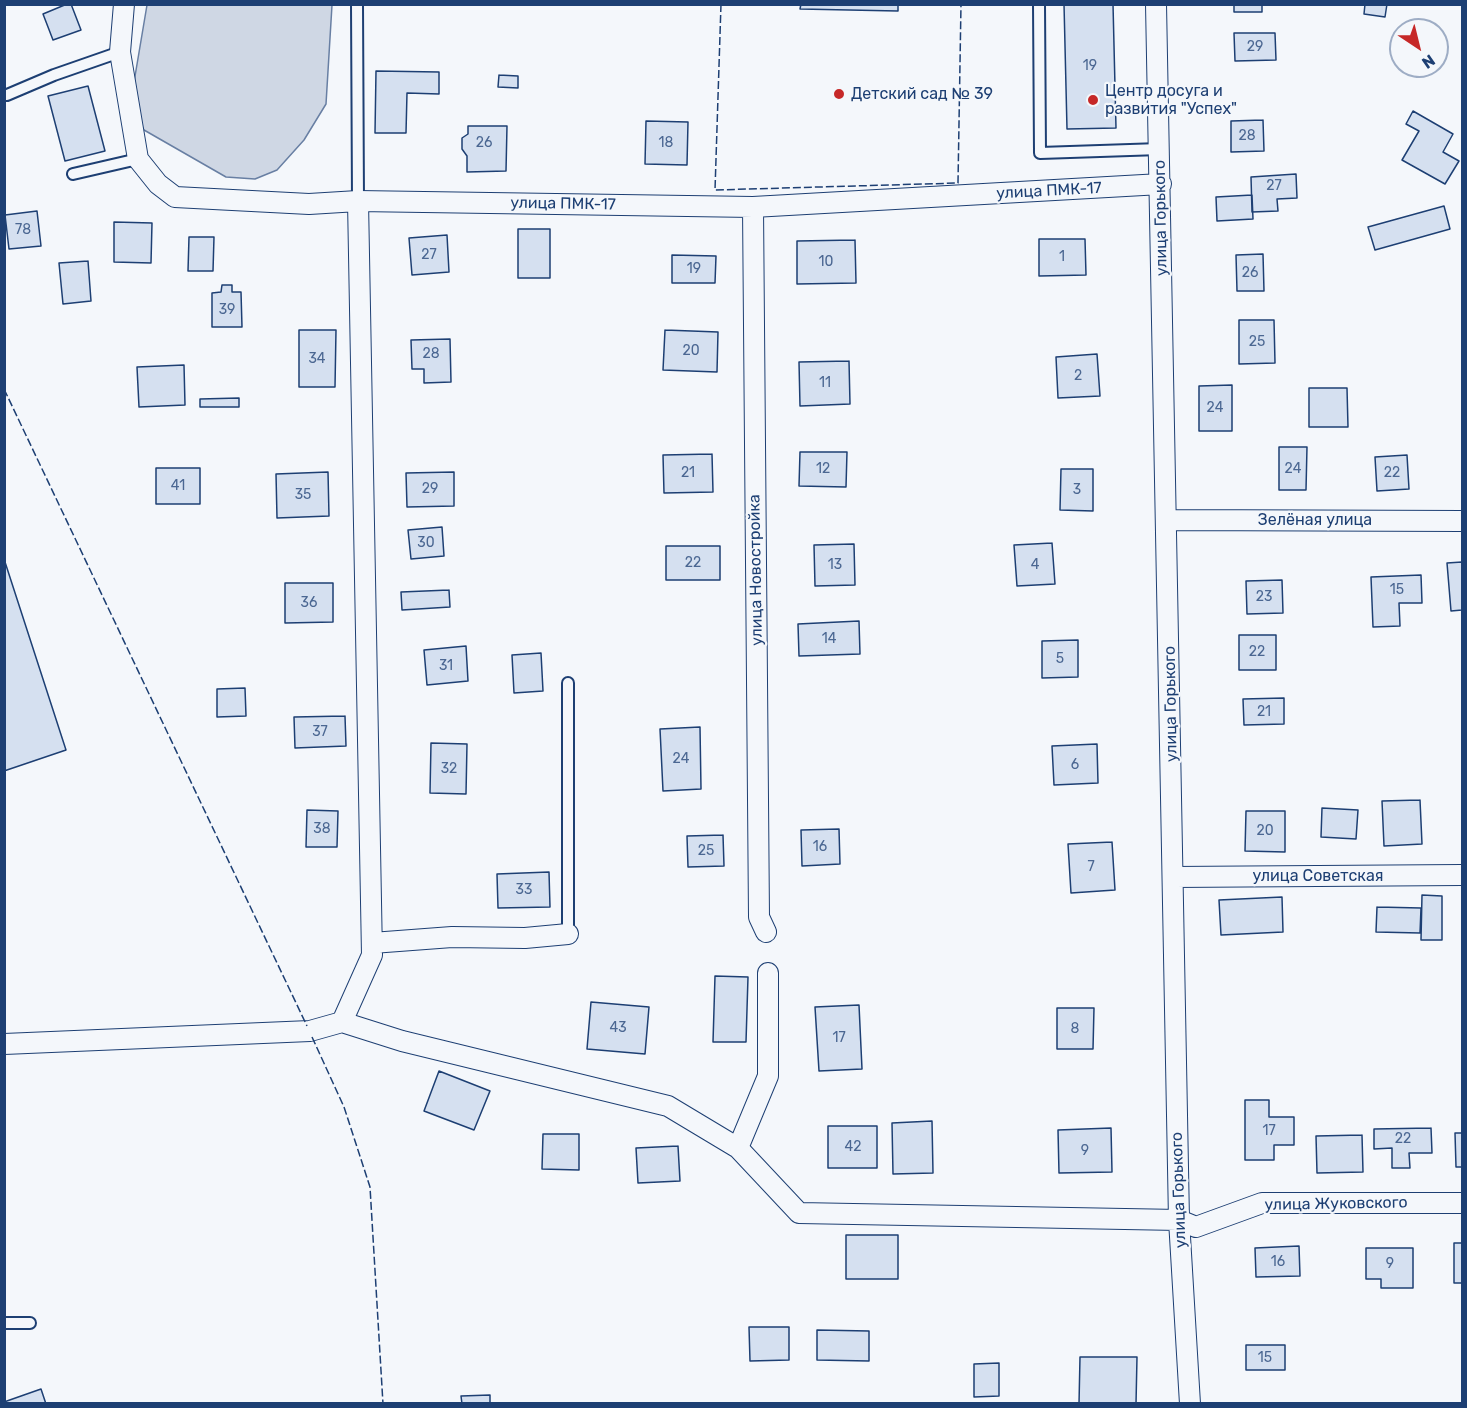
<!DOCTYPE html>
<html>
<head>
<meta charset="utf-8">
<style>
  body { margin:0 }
  #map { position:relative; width:1467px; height:1408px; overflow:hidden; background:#f4f7fb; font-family:Rubik,sans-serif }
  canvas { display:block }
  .frame { position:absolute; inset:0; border:6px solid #1d3f73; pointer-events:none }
  .north { position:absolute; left:1389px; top:18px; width:60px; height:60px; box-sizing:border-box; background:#f4f7fb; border:2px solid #9eadc5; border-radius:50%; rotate:145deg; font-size:16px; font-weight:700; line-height:24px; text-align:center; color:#1d3f73 }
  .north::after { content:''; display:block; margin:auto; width:21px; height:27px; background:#c62828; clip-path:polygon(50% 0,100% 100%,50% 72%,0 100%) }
</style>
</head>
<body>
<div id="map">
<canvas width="1467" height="1408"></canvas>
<div class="frame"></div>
<div class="north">N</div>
</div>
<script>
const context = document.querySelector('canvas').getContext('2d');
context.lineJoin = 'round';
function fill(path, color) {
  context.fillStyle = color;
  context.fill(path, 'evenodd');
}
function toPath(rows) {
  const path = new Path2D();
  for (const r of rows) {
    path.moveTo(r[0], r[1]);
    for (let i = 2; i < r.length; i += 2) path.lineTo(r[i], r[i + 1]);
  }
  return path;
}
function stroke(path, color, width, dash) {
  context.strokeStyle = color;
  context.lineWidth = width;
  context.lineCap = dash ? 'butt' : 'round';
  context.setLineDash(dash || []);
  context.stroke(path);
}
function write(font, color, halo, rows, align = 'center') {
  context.font = font + ' Rubik,sans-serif';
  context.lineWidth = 4.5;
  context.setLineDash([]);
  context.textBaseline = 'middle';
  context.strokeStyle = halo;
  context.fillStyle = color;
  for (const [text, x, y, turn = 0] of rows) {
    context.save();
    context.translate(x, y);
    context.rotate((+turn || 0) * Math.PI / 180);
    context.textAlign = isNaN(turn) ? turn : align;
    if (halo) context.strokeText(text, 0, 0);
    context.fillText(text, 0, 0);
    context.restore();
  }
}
const water = toPath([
  [147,5,332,5,326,104,304,140,277,170,255,179,226,177,144,130,135,115,132,94,147,5]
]);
const building = toPath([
  [67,4,71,4,81,30,53,40,43,14,67,4],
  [801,4,898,4,898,11,800,9,801,4],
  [1064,4,1113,4,1116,128,1067,129,1064,4],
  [1234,4,1262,4,1262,12,1234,12,1234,4],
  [1365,4,1387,4,1385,17,1364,14,1365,4],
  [1234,33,1275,33,1276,60,1235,61,1234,33],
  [376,71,439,72,439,94,407,93,406,133,375,133,376,71],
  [499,75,518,76,518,88,498,87,499,75],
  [88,86,105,151,65,161,48,96,88,86],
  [1413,111,1453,134,1443,152,1459,161,1445,184,1402,160,1419,131,1406,124,1413,111],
  [1263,120,1264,151,1231,152,1231,121,1263,120],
  [646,121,688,122,687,165,645,164,646,121],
  [468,126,507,126,506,171,467,172,467,156,462,149,462,138,468,134,468,126],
  [1296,174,1297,198,1277,199,1278,211,1252,212,1251,177,1296,174],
  [1252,195,1253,219,1217,221,1216,197,1252,195],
  [1444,206,1450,229,1375,250,1368,227,1444,206],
  [37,211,41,246,9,249,5,215,37,211],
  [114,222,152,223,151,263,114,262,114,222],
  [518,229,550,229,550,278,518,278,518,229],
  [447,235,449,272,412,275,409,238,447,235],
  [189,237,214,237,213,271,188,271,189,237],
  [1039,239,1085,239,1086,275,1039,276,1039,239],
  [855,240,856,283,797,284,797,241,855,240],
  [1263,254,1264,291,1237,291,1236,255,1263,254],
  [672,255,716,256,715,283,672,283,672,255],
  [88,261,91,301,63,304,59,263,88,261],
  [222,285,232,285,232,292,241,292,242,327,212,327,212,293,221,292,222,285],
  [1239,320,1274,320,1275,363,1239,364,1239,320],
  [299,330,336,330,335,387,299,387,299,330],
  [665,330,718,332,717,372,663,370,665,330],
  [450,339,451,382,424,383,424,369,412,369,411,340,450,339],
  [1097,354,1100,396,1058,398,1056,357,1097,354],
  [849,361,850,404,800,406,799,362,849,361],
  [184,365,185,405,139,407,137,367,184,365],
  [1232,385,1232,431,1199,431,1199,386,1232,385],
  [1309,388,1347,388,1348,427,1309,427,1309,388],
  [239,398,239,407,200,407,200,399,239,398],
  [1279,447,1307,447,1306,490,1279,490,1279,447],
  [800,452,847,452,846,487,799,486,800,452],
  [712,454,713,492,664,493,663,455,712,454],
  [1407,455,1409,489,1377,491,1375,457,1407,455],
  [156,468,200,468,200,504,156,504,156,468],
  [1061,469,1093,469,1093,511,1060,510,1061,469],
  [328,472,329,516,277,518,276,474,328,472],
  [454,472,454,506,407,507,406,473,454,472],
  [442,527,444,556,411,559,408,530,442,527],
  [1052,543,1055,584,1017,586,1014,545,1052,543],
  [854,544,855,585,815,586,814,545,854,544],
  [666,546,720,546,720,580,666,580,666,546],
  [5,562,66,750,4,771,4,562,5,562],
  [1462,562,1462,610,1451,611,1447,563,1462,562],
  [1421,575,1422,603,1399,603,1400,626,1373,627,1371,577,1421,575],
  [1282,580,1283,613,1247,614,1246,581,1282,580],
  [285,583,333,583,333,622,285,623,285,583],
  [449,590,450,607,402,610,401,592,449,590],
  [859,621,860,654,799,656,798,624,859,621],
  [1239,635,1276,635,1276,670,1239,670,1239,635],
  [1078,640,1078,677,1042,678,1042,641,1078,640],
  [466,646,468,681,427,685,424,650,466,646],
  [541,653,543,691,514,693,512,655,541,653],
  [245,688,246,716,217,717,217,689,245,688],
  [1284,698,1284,724,1244,725,1243,699,1284,698],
  [345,716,346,746,295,748,294,717,345,716],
  [700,727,701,789,663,791,660,729,700,727],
  [431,743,467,744,466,794,430,793,431,743],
  [1097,744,1098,783,1054,785,1052,746,1097,744],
  [1420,800,1422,844,1384,846,1382,801,1420,800],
  [1322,808,1358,810,1356,839,1321,837,1322,808],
  [307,810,338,811,337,847,306,847,307,810],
  [1246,811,1285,811,1285,852,1245,851,1246,811],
  [839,829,840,864,802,866,801,830,839,829],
  [723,835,724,866,688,867,687,836,723,835],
  [1112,842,1115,890,1071,893,1068,844,1112,842],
  [549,872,550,907,498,908,497,874,549,872],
  [1422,895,1442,896,1442,940,1421,940,1422,895],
  [1282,897,1283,932,1221,935,1219,900,1282,897],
  [1377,907,1421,908,1420,933,1376,932,1377,907],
  [715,976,748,977,746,1042,713,1042,715,976],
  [591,1002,649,1007,645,1054,587,1049,591,1002],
  [859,1005,862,1069,819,1071,815,1007,859,1005],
  [1057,1008,1094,1008,1093,1049,1057,1049,1057,1008],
  [439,1071,490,1091,474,1130,424,1111,439,1071],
  [1245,1100,1269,1100,1269,1117,1294,1117,1294,1145,1274,1145,1274,1160,1245,1160,1245,1100],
  [932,1121,933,1173,893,1174,892,1123,932,1121],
  [828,1126,877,1126,877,1168,828,1168,828,1126],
  [1111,1128,1112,1172,1059,1173,1058,1130,1111,1128],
  [1431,1128,1432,1153,1409,1153,1410,1168,1392,1168,1392,1148,1374,1149,1374,1129,1431,1128],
  [1455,1133,1462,1133,1462,1167,1456,1167,1455,1133],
  [543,1134,579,1134,579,1170,542,1169,543,1134],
  [1362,1135,1363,1172,1317,1173,1316,1136,1362,1135],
  [678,1146,680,1181,638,1183,636,1148,678,1146],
  [846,1235,898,1235,898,1279,846,1279,846,1235],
  [1454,1243,1462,1243,1462,1283,1454,1283,1454,1243],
  [1299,1246,1300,1276,1256,1277,1255,1248,1299,1246],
  [1366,1248,1413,1248,1413,1288,1381,1288,1381,1279,1366,1279,1366,1248],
  [749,1327,789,1327,789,1360,750,1361,749,1327],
  [817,1330,869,1331,869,1361,817,1360,817,1330],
  [1246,1345,1285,1345,1285,1370,1246,1370,1246,1345],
  [1080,1357,1137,1357,1136,1404,1079,1404,1080,1357],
  [999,1363,999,1396,974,1397,974,1364,999,1363],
  [41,1389,46,1404,4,1404,4,1402,41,1389],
  [490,1395,490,1404,462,1404,461,1396,490,1395]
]);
const service = toPath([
  [357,4,358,201],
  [1039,4,1040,153,1160,149],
  [7,95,54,75,120,52],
  [73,174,138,159],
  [568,683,568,934],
  [4,1323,30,1323]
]);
const minor = toPath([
  [124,4,120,52,138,159,158,184,175,197,309,204,358,201,753,207,1161,184],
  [1156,4,1179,1220,1190,1404],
  [753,207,759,917,766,932],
  [1167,520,1462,521],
  [1174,877,1462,875],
  [372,943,452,937,525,938,568,934],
  [342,1022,372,955,358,201],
  [4,1044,310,1031,342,1022,402,1041,668,1106,738,1148,799,1213,1179,1220,1196,1227,1262,1203,1462,1203],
  [738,1148,768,1076,768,973]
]);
const fence = toPath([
  [721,4,715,190,958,183,961,4],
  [4,389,307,1026],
  [312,1037,344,1107,370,1187,383,1404]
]);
const markers = [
  [839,94,6,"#c62828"],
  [1093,100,6,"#c62828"]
];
const numberNames = [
  ["29",1255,47],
  ["19",1090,66],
  ["28",1247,136],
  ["26",484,143],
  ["18",666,143],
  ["27",1274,186],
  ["78",23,230],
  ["27",429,255],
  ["1",1062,257],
  ["10",826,262],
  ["19",694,269],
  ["26",1250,273],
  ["39",227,310],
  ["25",1257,342],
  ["20",691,351],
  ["28",431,354],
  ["34",317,359],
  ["2",1078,376],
  ["11",825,383],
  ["24",1215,408],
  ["12",823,469],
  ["24",1293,469],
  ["21",688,473],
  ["22",1392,473],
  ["41",178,486],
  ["29",430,489],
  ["3",1077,490],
  ["35",303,495],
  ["30",426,543],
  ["22",693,563],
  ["13",835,565],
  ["4",1035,565],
  ["15",1397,590],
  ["23",1264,597],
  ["36",309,603],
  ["14",829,639],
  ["22",1257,652],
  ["5",1060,659],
  ["31",446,666],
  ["21",1264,712],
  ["37",320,732],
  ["24",681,759],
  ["6",1075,765],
  ["32",449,769],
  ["38",322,829],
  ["20",1265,831],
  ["16",820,847],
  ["25",706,851],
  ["7",1091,867],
  ["33",524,890],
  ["43",618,1028],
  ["8",1075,1029],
  ["17",839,1038],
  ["17",1269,1131],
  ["22",1403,1139],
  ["42",853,1147],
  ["9",1085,1151],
  ["16",1278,1262],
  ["9",1390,1264],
  ["15",1265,1358]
];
const poiNames = [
  ["Центр досуга и",1105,91],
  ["развития \"Успех\"",1105,109],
  ["Детский сад № 39",851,94]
];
const streetNames = [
  ["улица ПМК-17",1049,191,-3],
  ["улица ПМК-17",563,204,1],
  ["улица Горького",1161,218,-91],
  ["Зелёная улица",1315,520],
  ["улица Новостройка",756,570,-91],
  ["улица Горького",1171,704,-91],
  ["улица Советская",1318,876],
  ["улица Горького",1179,1190,-92],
  ["улица Жуковского",1336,1204,-1]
];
fill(water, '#cfd7e4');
stroke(water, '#687fa3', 1.5);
fill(building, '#d5e0f0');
stroke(building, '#1d3f73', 1.5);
stroke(service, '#1d3f73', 14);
stroke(minor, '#1d3f73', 22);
stroke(service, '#f4f7fb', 10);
stroke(minor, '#f4f7fb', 20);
stroke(fence, '#1d3f73', 1.5, [8, 3]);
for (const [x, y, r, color] of markers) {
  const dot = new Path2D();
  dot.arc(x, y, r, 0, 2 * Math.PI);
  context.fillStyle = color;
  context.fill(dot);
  stroke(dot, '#f4f7fb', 2);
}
write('14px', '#4b6792', null, numberNames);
write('16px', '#1d3f73', '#f4f7fb', poiNames, 'left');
write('16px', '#1d3f73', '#f4f7fb', streetNames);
</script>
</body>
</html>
